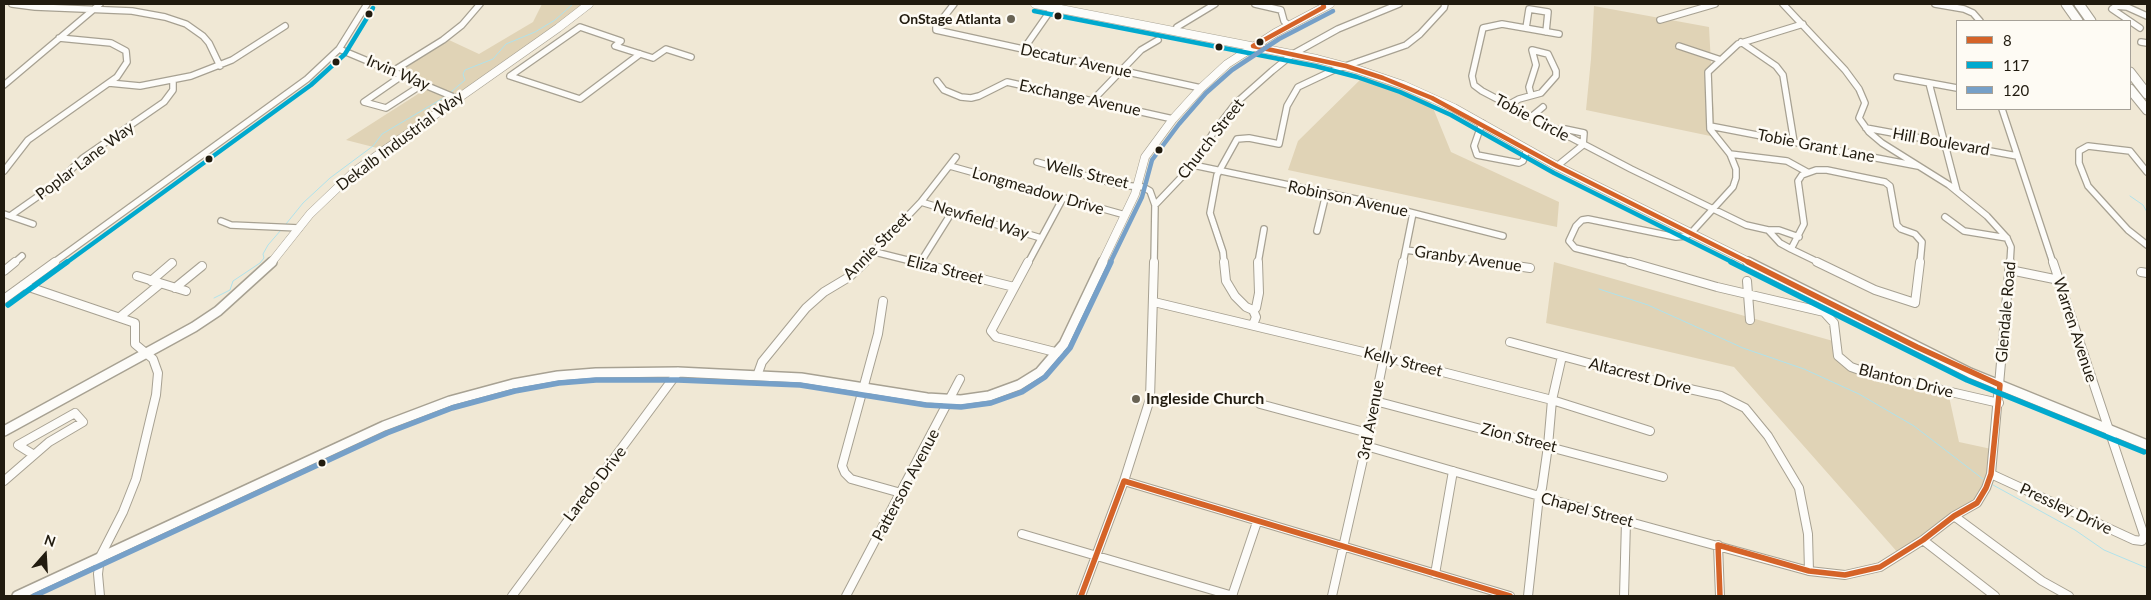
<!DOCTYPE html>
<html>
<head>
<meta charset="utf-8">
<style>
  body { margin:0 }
  #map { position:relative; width:2151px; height:600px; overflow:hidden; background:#f0e8d5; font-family:Lato,sans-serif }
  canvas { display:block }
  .frame { position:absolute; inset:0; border:5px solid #211b0f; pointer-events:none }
  .legend { position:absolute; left:1956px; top:20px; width:175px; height:90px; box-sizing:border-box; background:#fefbf4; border:1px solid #a6a198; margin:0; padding:6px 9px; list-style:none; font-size:15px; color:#211b0f }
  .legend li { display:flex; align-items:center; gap:10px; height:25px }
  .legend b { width:25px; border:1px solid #a6a198 }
  .north { position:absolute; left:20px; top:530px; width:50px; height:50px; -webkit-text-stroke:4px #fefbf4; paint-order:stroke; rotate:19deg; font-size:14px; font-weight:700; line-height:20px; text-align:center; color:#211b0f }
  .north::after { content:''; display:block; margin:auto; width:18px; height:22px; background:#211b0f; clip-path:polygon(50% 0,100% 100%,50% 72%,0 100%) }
</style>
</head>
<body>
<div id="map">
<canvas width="2151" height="600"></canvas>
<div class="frame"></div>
<ul class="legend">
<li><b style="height:6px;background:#d56328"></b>8</li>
<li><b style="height:6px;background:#00a9ce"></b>117</li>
<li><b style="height:6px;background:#76a0c8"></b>120</li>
</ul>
<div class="north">N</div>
</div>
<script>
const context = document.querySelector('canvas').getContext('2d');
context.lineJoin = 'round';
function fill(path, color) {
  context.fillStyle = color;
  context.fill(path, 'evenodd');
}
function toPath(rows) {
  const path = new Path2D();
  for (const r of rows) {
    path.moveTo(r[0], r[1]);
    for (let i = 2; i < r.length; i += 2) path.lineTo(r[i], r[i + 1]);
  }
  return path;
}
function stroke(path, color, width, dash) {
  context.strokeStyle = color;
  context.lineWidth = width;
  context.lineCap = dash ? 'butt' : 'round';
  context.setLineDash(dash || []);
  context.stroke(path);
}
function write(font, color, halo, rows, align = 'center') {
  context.font = font + ' Lato,sans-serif';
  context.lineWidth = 5;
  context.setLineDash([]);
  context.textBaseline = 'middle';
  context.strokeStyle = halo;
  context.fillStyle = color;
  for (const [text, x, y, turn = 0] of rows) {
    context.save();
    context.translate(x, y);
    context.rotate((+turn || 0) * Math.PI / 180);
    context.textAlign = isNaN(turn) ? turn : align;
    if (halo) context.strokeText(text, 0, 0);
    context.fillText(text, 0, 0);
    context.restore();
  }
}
const green = toPath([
  [542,4,586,4,385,150,346,140,432,85,396,71,449,40,479,54,533,22],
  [1594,6,1709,27,1715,137,1586,110,1591,59],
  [1367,73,1429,98,1451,152,1559,202,1557,227,1288,170,1298,141],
  [1554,262,1833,341,1841,360,1862,371,1948,392,1959,442,1996,450,1990,483,1973,505,1899,554,1734,367,1546,323]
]);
const stream = toPath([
  [451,92,465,80,463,74,465,70,493,59,506,44,535,32,555,20,573,4],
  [2130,196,2143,205,2147,212],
  [286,224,303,203,330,178,373,146,382,134,445,97],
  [1599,289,1648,305,1743,348,1804,369,1859,394,1914,426,1983,479],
  [214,298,230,290,233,281,260,263,264,258,263,254,268,245,281,230],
  [1993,485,2075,530,2104,550,2147,568]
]);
const minorFar1 = toPath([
  [12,4,35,7,132,11,165,17,186,24,203,36,209,43,220,66],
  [954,4,936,27,936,30,1201,88],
  [1255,4,1281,10,1284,21,1288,25],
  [1783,4,1845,70,1859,89,1865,103,1859,118,1869,132,1882,143,1949,185,1987,216,2007,238,2011,247,2010,263],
  [1935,4,1964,9,1973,13,1980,21],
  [1660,20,1715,4],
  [1177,27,1215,4],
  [1526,28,1529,9,1548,12,1546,32],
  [2140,28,2112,9,2116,6,2127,7,2147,16],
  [1559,34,1502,24,1483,28,1472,76,1474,85,1482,91,1631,169,1746,225,1768,230,1780,243,1791,249],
  [1741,42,1776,66,1783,75,1794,142],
  [2141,42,2147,43],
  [1679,46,1721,60],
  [339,49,456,98],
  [1023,50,1055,4],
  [640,54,580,99,510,76,580,27,621,41,615,46,653,58,666,49,691,57],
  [393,71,443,40,462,25,480,4],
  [403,75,364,102,386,108,423,84],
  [1897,77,1957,88],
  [937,81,944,90,961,97,971,98,979,96,1007,82,1173,119],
  [109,83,140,86,191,76,232,60,285,26],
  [1929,83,1957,191],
  [4,85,100,4],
  [1092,101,1141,50,1158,40],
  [1508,105,1519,99,1541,93,1556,76,1556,71,1548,54,1532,50,1536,65,1529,87,1531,95],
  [2002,109,2053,263],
  [1531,117,1543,107],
  [1482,123,1474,146,1477,155,1519,163,1523,161,1527,149],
  [1710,126,1918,166],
  [1866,128,2017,156],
  [1556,130,1565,129,1584,133,1583,145,1557,166],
  [1730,154,1787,161,1807,172],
  [1037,162,1119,185,1143,187,1150,191,1155,205,1154,263],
  [1193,165,1370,202,1503,236],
  [950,166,1125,215],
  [4,171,28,140,117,77,127,62,126,51,111,43,59,38],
  [2147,172,2130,151,2088,146,2079,151,2079,163,2088,186,2128,230,2147,245],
  [921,202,1041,238],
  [1155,205,1193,165,1213,133,1236,103,1272,71,1293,54,1338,29,1399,4],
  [4,214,33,224],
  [10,216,57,183,83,158,164,102,173,90,173,80],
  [1945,217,1964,231,2007,238],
  [221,221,231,225,299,228],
  [1768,230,1779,230,1799,237],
  [1317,231,1326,194],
  [1791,249,1820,263],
  [1791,249,1804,224,1798,181,1802,175,1816,170,1827,170,1885,182,1890,186,1897,225,1901,229,1915,234,1922,242,1920,263],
  [1406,250,1496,263],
  [875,252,919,263],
  [14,263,22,256],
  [53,263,307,79,339,49,367,4],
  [863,263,921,202,956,157],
  [920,263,952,212],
  [1028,263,1063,198],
  [1224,263,1223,252,1210,213,1217,175,1237,139,1249,138,1279,144,1287,106,1298,87,1334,70,1406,45,1420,34,1444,8,1445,4],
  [1258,263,1264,229],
  [1403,263,1413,213],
  [1635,263,1575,248,1569,241,1576,226,1582,220,1588,219,1676,237,1686,236,1691,233,1733,187,1736,178,1736,169,1730,154,1710,129,1708,72,1738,44,1803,24]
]);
const minor = toPath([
  [914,262,1014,287],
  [1028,262,991,331,996,337,1059,353],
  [1224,262,1226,281,1235,296,1246,307,1253,310,1256,317,1253,325],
  [1488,262,1530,268],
  [1630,262,1717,287,1824,312,1834,323,1838,356,1851,367,1868,373,1999,403],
  [1817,262,1875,290,1915,303,1920,262],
  [919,264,920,262],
  [2010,270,2059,280],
  [4,271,15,262],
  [2141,272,2147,273],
  [137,276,186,291],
  [151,281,172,263],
  [1747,281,1750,320],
  [23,285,135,323,135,344,153,359,158,373,156,395,136,479,123,512,100,557,98,574,100,596],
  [175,288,202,266],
  [4,299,55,262],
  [883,301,878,334,842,466,845,473,851,479,901,493],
  [1154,302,1384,357,1552,400,1650,431],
  [1253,310,1256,308,1259,293,1258,262],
  [121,316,160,284],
  [1510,342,1667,384,1721,396,1745,408,1768,436,1799,488,1808,534,1809,571],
  [757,376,762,362,806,308,824,292,849,277,865,262],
  [1375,401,1663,477],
  [1260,404,1368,433],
  [75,413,83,422,49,442,34,455,18,445,75,413],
  [1366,446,1626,521,1809,571,1845,575,1880,567,1923,540,1954,516,1977,503,1986,488,1991,474,2010,262],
  [1991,474,2134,540,2142,541,2144,535,2053,262],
  [4,481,34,455],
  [1124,481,1510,596],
  [1954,516,2042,581,2069,596],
  [1022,534,1233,596],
  [1923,540,1995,596],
  [1718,545,1720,596],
  [1435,574,1453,471],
  [512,596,678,372],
  [846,596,960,379],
  [1081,596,1124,481,1150,399,1154,262],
  [1232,596,1257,522],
  [1332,596,1366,446,1403,262],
  [1528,596,1539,496,1542,488,1548,446,1552,400,1562,356],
  [1624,596,1626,521]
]);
const majorFar1 = toPath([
  [1035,4,1317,59,1359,70,1403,85,1454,108,1557,166,1751,263],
  [271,263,310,214,355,171,558,28,589,4],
  [1102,263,1135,194,1145,157,1173,119,1201,88,1227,64,1275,33,1330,4]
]);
const major = toPath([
  [1748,262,1970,373,2147,445],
  [4,431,194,327,218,311,272,262],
  [17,596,384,426,450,401,513,384,558,376,596,373,678,372,801,378,927,398,961,400,989,396,1019,385,1040,372,1064,344,1103,262]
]);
const highway = toPath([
  [2066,4,2078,21],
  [2079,4,2091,21],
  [2130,72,2147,94],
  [2130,89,2147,110]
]);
const bus1Far1 = toPath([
  [1253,46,1346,66,1383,78,1432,98,1557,166,1750,263],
  [1253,46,1324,7,1323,4]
]);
const bus1 = toPath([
  [1081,596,1124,481,1510,596],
  [1720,596,1718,545,1809,571,1845,575,1880,567,1923,540,1954,516,1977,503,1986,488,1991,474,2000,385,1917,347,1748,262]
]);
const bus2Far1 = toPath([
  [1034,11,1315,66,1357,77,1400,92,1451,115,1554,173,1734,263],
  [66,263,311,85,345,54,373,8]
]);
const bus2 = toPath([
  [1731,262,1967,380,2144,452],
  [8,305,67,262]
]);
const bus3Far1 = toPath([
  [1110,263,1142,197,1152,160,1179,124,1206,93,1232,70,1279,39,1333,11]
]);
const bus3 = toPath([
  [34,596,387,433,452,408,515,391,559,383,596,380,678,380,800,385,926,405,961,407,991,403,1022,392,1045,377,1070,348,1111,262]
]);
const markers = [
  [369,14,4.5,"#211b0f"],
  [1058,16,4.5,"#211b0f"],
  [1011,19,5,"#696354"],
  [1260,42,4.5,"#211b0f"],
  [1219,47,4.5,"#211b0f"],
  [336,62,4.5,"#211b0f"],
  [1159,150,4.5,"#211b0f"],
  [209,159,4.5,"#211b0f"],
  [1136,399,5,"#696354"],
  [322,463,4.5,"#211b0f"]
];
const farPoinames = [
  ["OnStage Atlanta",1001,19]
];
const streetNames = [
  ["Decatur Avenue",1076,61,12],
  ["Irvin Way",398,73,23],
  ["Exchange Avenue",1080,98,12],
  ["Tobie Circle",1532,118,28],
  ["Church Street",1211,139,-52],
  ["Dekalb Industrial Way",400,141,-37],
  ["Hill Boulevard",1941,142,10],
  ["Tobie Grant Lane",1816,146,11],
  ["Poplar Lane Way",85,161,-37],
  ["Wells Street",1087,174,13],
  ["Longmeadow Drive",1038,191,16],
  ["Robinson Avenue",1348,199,12],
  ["Newfield Way",981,220,17],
  ["Annie Street",877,246,-45],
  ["Granby Avenue",1468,259,8],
  ["Eliza Street",945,270,14],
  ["Glendale Road",2006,312,-85],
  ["Warren Avenue",2075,330,72],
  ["Kelly Street",1403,362,14],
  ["Altacrest Drive",1640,376,14],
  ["Blanton Drive",1906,381,14],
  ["3rd Avenue",1371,420,-79],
  ["Zion Street",1519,438,14],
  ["Laredo Drive",595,484,-52],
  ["Patterson Avenue",906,485,-62],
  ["Pressley Drive",2066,509,25],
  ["Chapel Street",1587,510,15]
];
const poiNames = [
  ["Ingleside Church",1146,399]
];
fill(green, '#e0d3b6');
stroke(stream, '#b0e2eb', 1);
stroke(minorFar1, '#a7a192', 8);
stroke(minor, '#a7a192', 10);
stroke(majorFar1, '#a7a192', 9);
stroke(major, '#a7a192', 12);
stroke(highway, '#a7a192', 11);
stroke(minorFar1, '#fdfcf9', 5.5);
stroke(minor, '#fdfcf9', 8);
stroke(majorFar1, '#fdfcf9', 8);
stroke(major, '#fdfcf9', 9);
stroke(highway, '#fdfcf9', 9);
stroke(bus1Far1, '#d56328', 4.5);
stroke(bus1, '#d56328', 5.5);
stroke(bus2Far1, '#00a9ce', 4.5);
stroke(bus2, '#00a9ce', 5.5);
stroke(bus3Far1, '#76a0c8', 4.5);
stroke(bus3, '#76a0c8', 5.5);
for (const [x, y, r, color] of markers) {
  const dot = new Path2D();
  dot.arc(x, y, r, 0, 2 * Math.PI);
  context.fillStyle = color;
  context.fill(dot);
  stroke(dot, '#fefbf4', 2);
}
write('bold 14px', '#211b0f', '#fefbf4', farPoinames, 'right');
write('16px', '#211b0f', '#fefbf4', streetNames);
write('bold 16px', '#211b0f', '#fefbf4', poiNames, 'left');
</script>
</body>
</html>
